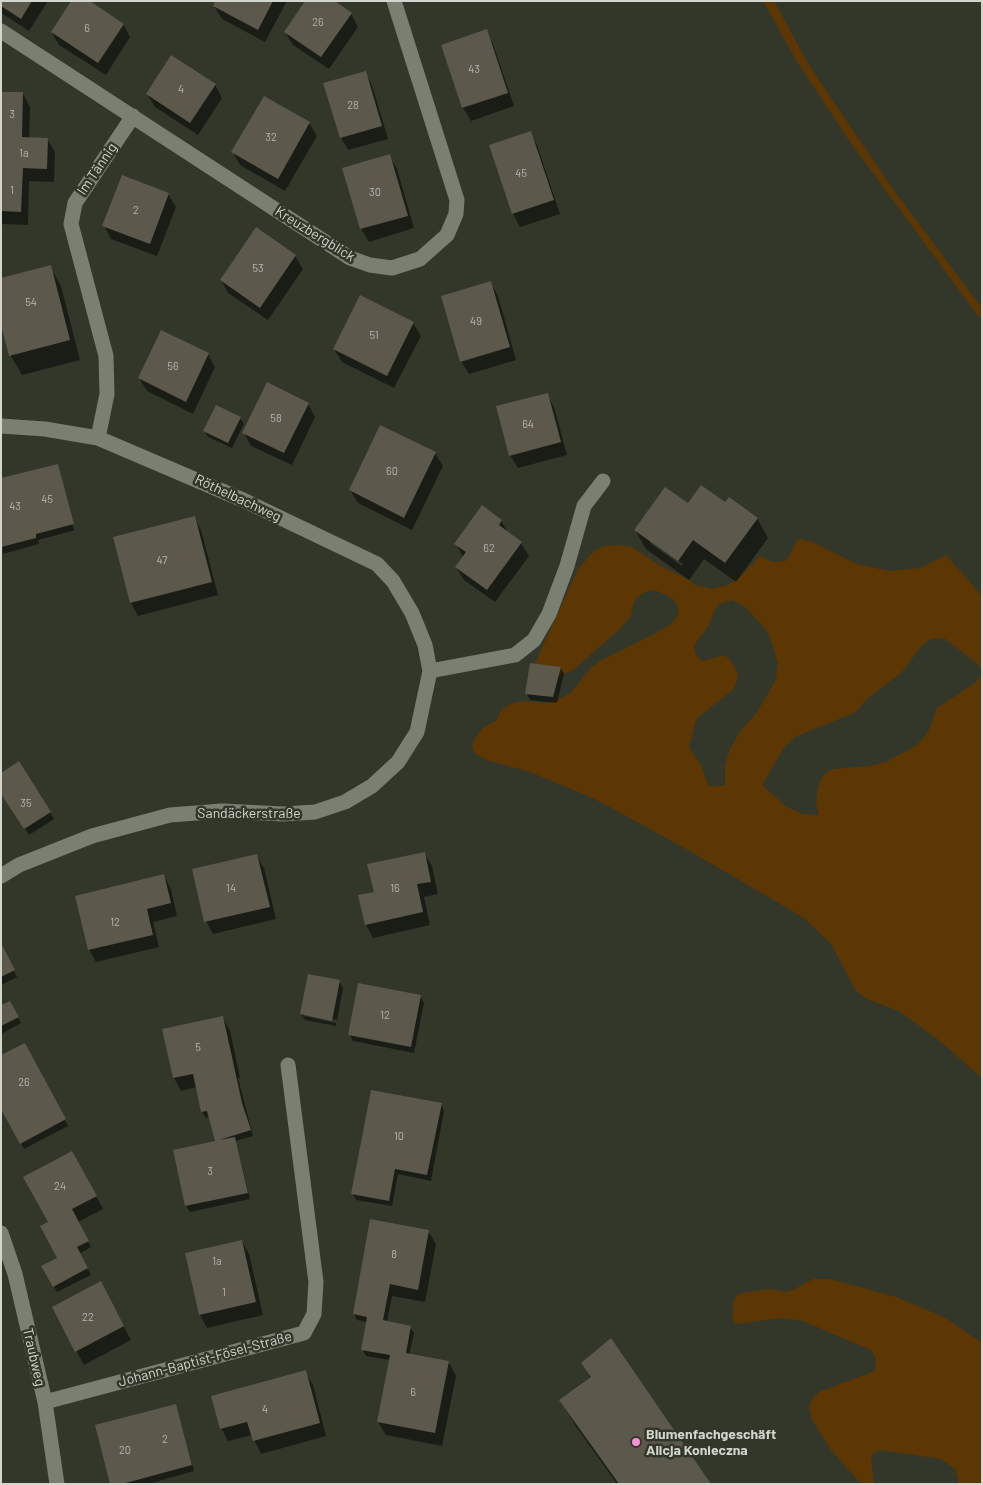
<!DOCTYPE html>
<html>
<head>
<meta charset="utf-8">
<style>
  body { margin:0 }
  #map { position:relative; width:983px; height:1485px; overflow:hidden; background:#32372a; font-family:Barlow,sans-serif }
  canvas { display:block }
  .frame { position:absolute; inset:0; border:2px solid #d3d6ce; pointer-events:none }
</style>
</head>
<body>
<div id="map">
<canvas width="983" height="1485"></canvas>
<div class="frame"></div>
</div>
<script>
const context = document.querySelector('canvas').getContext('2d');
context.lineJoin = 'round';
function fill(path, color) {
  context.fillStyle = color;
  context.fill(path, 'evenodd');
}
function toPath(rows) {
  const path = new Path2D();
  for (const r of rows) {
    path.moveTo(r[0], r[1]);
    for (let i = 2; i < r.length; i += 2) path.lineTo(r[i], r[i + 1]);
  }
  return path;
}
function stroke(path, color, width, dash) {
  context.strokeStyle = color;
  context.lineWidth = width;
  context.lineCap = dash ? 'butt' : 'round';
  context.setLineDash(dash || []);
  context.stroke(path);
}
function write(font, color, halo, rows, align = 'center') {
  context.font = font + ' Barlow,sans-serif';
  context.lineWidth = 5;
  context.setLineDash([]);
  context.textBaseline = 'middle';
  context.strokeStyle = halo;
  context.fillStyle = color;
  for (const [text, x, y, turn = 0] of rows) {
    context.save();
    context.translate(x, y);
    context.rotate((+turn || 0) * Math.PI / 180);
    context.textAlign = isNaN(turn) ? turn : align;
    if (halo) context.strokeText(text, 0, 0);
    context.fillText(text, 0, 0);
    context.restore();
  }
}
const green = toPath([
  [763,1,774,1,810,67,892,188,982,308,982,321,850,142,796,60],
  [798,539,812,542,857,564,889,571,920,568,946,555,982,596,982,1078,940,1041,899,1011,867,999,856,991,831,944,804,918,688,850,595,799,530,772,487,760,474,753,472,746,475,738,483,728,497,720,501,710,510,704,523,701,549,703,570,694,590,669,600,661,656,633,671,624,677,617,679,610,675,601,667,595,654,590,643,593,634,601,631,616,620,629,572,671,552,677,540,670,535,663,577,571,590,555,603,546,620,545,632,547,662,567,688,579,695,585,713,589,728,585,741,576,760,556,773,562,786,561],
  [732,600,744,606,763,626,770,637,778,663,776,679,766,697,755,715,741,730,730,749,725,765,725,785,709,787,701,765,689,748,696,719,734,689,738,677,734,665,725,655,703,661,696,656,694,645,709,625,714,611,719,604],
  [944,638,979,665,982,674,975,683,937,708,928,732,917,745,886,762,870,766,832,769,823,775,818,787,816,803,819,815,803,814,787,807,762,785,783,749,795,737,856,712,867,699,903,671,922,645,932,639],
  [813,1279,830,1279,896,1297,944,1317,982,1343,982,1484,959,1484,956,1470,941,1459,881,1450,873,1453,871,1457,874,1484,861,1484,831,1450,812,1420,809,1408,812,1399,819,1392,875,1371,876,1359,871,1350,803,1321,780,1318,736,1324,732,1316,734,1300,738,1294,769,1289,785,1292,793,1290]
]);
const shadow = toPath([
  [1,1,48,1,29,31,1,13],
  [217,1,287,1,265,42,222,19,214,6],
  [351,14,358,27,329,69,293,45,285,32],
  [123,24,130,37,106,75,59,45,52,33],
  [486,31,493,44,514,106,471,121,463,108,443,45],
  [365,73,372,85,388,139,348,150,341,138],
  [215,85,222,98,198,135,155,107,147,94],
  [1,93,23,94,30,107,29,139,47,139,55,152,54,182,29,181,28,225,1,224],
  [264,97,309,123,317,136,285,191,240,165,233,152],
  [530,132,537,145,560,214,520,227,513,214,490,145],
  [389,156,397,169,414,228,369,242,361,229,344,169],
  [168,194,176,207,157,256,111,239,104,226],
  [256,229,295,256,303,269,268,320,228,293,221,280],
  [50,267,61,286,80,360,22,375,11,356,1,320],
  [491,283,498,296,516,360,469,374,461,361],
  [413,323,421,336,394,388,342,362,334,349],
  [208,354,215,367,193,414,147,391,139,378],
  [547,394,554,407,567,455,518,468,510,455],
  [308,404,315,417,292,465,251,446,244,433],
  [240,418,244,424,232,448,208,437,205,431],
  [435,453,443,466,412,530,358,503,350,490],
  [57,465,74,530,76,530,38,540,39,544,3,554,1,480],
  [725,503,757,518,768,538,736,582,704,559,689,580,646,549,635,530,688,505],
  [650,540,683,564,682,566,650,543],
  [482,507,501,521,509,534,521,543,529,556,495,602,464,580,456,567,463,557,456,544],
  [194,518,201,530,218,595,138,616,131,603,114,538],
  [561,668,564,674,557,703,530,700,527,694],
  [19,763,54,819,29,835,1,792],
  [424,853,432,866,438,894,424,897,430,925,373,938,366,925,375,892],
  [256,855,264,868,276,919,213,934,206,921],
  [164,876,171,889,177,916,153,922,159,947,96,962,89,949],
  [1,945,17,977,1,985],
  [339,981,343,988,337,1020,304,1014,304,1016,336,1023,336,1026,305,1020,302,1014],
  [420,996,424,1003,414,1053,353,1041,350,1035],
  [10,1002,21,1023,1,1034,1,1006],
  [222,1017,230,1030,240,1078,238,1078,253,1136,236,1141,250,1199,190,1212,186,1206,174,1151,217,1142,210,1117,206,1118,202,1112,197,1087,181,1091,174,1078],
  [25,1044,68,1126,24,1149,1,1106],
  [441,1104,444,1111,431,1181,398,1174,392,1206,356,1200,352,1193],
  [79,1165,103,1209,78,1222,91,1247,79,1254,91,1275,57,1292,43,1266,59,1258,49,1222],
  [428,1231,436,1244,425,1302,392,1296,387,1322,410,1327,414,1333,409,1355,449,1363,456,1376,442,1446,386,1435,378,1422,390,1360,366,1356,362,1349,367,1322,357,1320,354,1314],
  [242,1241,249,1254,263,1315,207,1328,200,1315,186,1254],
  [107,1296,131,1340,84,1365,53,1308],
  [583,1364,709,1484,617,1484,575,1425,561,1401,591,1378],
  [305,1372,313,1385,326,1436,261,1454,252,1435,228,1441,221,1428],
  [176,1405,194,1471,148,1484,111,1484]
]);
const building = toPath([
  [1,1,32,1,21,19,1,6],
  [71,1,90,1,124,24,98,63,51,32],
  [215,1,273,1,258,30,213,6],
  [305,1,335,1,352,13,321,57,284,32],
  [487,29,508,93,462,108,441,45],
  [171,55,216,84,190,123,146,94],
  [366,71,382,126,340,138,323,83],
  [1,92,23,92,22,137,48,138,47,169,23,168,21,212,1,211],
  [264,96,310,122,278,179,231,152],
  [531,131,554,200,512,214,489,145],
  [390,154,408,216,360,229,342,168],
  [122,175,169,193,150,244,102,226],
  [256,227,296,255,260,308,220,280],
  [51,265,70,340,9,356,1,325,1,278],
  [491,281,510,347,460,362,441,296],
  [360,295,414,322,387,376,333,349],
  [161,330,209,353,186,402,138,378],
  [267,382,309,403,284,453,242,433],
  [548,393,561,442,509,456,496,406],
  [216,405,241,417,228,443,203,431],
  [380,425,436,452,404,518,349,490],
  [58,464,74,524,36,534,36,538,1,547,1,478],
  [701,485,725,502,729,497,758,518,725,563,693,540,678,561,634,530,665,487,688,503],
  [482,505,502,520,499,525,522,542,487,590,455,567,466,552,454,544],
  [195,516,212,582,130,603,113,537],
  [530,663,561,667,553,697,525,694],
  [19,761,51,812,24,829,1,794,1,773],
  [425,852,431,882,417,884,423,912,365,925,358,895,374,892,367,864],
  [257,854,270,907,204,922,192,869],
  [164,874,171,903,147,909,153,935,88,950,75,896],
  [1,943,15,970,1,977],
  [308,974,340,980,332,1021,300,1014],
  [358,983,421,995,411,1047,348,1035],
  [10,1001,19,1017,1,1026,1,1005],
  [223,1016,242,1103,251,1130,219,1140,235,1137,248,1193,185,1206,173,1150,215,1141,207,1111,201,1112,193,1074,173,1078,162,1029],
  [25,1043,66,1119,20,1144,1,1109,1,1055],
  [371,1090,442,1103,427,1175,395,1169,389,1201,351,1194],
  [72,1151,97,1196,72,1209,89,1241,77,1247,88,1268,53,1287,41,1266,57,1258,40,1226,48,1222,23,1177],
  [370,1219,429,1230,418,1290,390,1284,383,1320,411,1326,406,1353,449,1361,435,1433,377,1422,390,1355,361,1350,367,1317,353,1314],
  [242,1240,256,1302,199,1315,185,1253],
  [101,1281,124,1326,75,1352,52,1307],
  [611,1338,711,1484,619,1484,559,1400,591,1377,581,1363],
  [306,1370,320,1423,253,1441,247,1422,220,1429,211,1396],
  [176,1404,192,1465,122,1484,110,1484,95,1425]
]);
const minor = toPath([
  [1,31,350,258,370,265,392,268,420,259,447,235,456,214,457,200,394,1],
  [1,426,45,429,98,438,243,500,377,564,393,581,412,613,425,645,430,671,417,732,398,762,372,786,345,802,315,812,283,814,222,811,170,815,92,836,19,865,1,876],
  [98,438,107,394,106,356,71,224,75,203,133,116],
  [430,671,515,655,534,640,549,614,567,566,584,506,603,481],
  [1,1233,15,1274,45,1402,57,1484],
  [45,1402,304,1333,314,1314,316,1282,288,1065]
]);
const markers = [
  [636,1442,5,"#f391d6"]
];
const numberNames = [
  ["26",318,22],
  ["6",87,28],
  ["43",474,69],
  ["4",181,89],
  ["28",353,105],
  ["3",12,114],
  ["32",271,137],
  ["1a",24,153],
  ["45",521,173],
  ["1",12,190],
  ["30",375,192],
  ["2",136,210],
  ["53",258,268],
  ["54",31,302],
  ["49",476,321],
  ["51",374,335],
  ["56",173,366],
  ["58",276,418],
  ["64",528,424],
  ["60",392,471],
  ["45",47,499],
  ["43",15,506],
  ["62",489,548],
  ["47",162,560],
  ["35",26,803],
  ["14",231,888],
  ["16",395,888],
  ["12",115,922],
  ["12",385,1015],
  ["5",198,1047],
  ["26",24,1082],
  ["10",399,1136],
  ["3",210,1171],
  ["24",60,1186],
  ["8",394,1254],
  ["1a",217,1261],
  ["1",224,1292],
  ["22",88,1317],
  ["6",413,1392],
  ["4",265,1409],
  ["2",165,1439],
  ["20",125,1450]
];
const streetNames = [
  ["Im Tännig",97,169,-56],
  ["Kreuzbergblick",315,234,32],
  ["Röthelbachweg",238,498,25],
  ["Sandäckerstraße",249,813],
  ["Traubweg",34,1357,77],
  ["Johann-Baptist-Fösel-Straße",205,1359,-15]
];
const poiNames = [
  ["Blumenfachgeschäft",646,1434],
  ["Alicja Konieczna",646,1450]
];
fill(green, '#5c3704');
fill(shadow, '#0007');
fill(building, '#5c584b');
stroke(minor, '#7a8071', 15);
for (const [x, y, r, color] of markers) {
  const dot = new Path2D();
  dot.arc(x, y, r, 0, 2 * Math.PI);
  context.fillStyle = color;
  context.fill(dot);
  stroke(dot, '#32372a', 2);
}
write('11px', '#b5b6ad', null, numberNames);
write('14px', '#d3d6ce', '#32372a', streetNames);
write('bold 14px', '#d3d6ce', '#32372a', poiNames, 'left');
</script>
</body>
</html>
